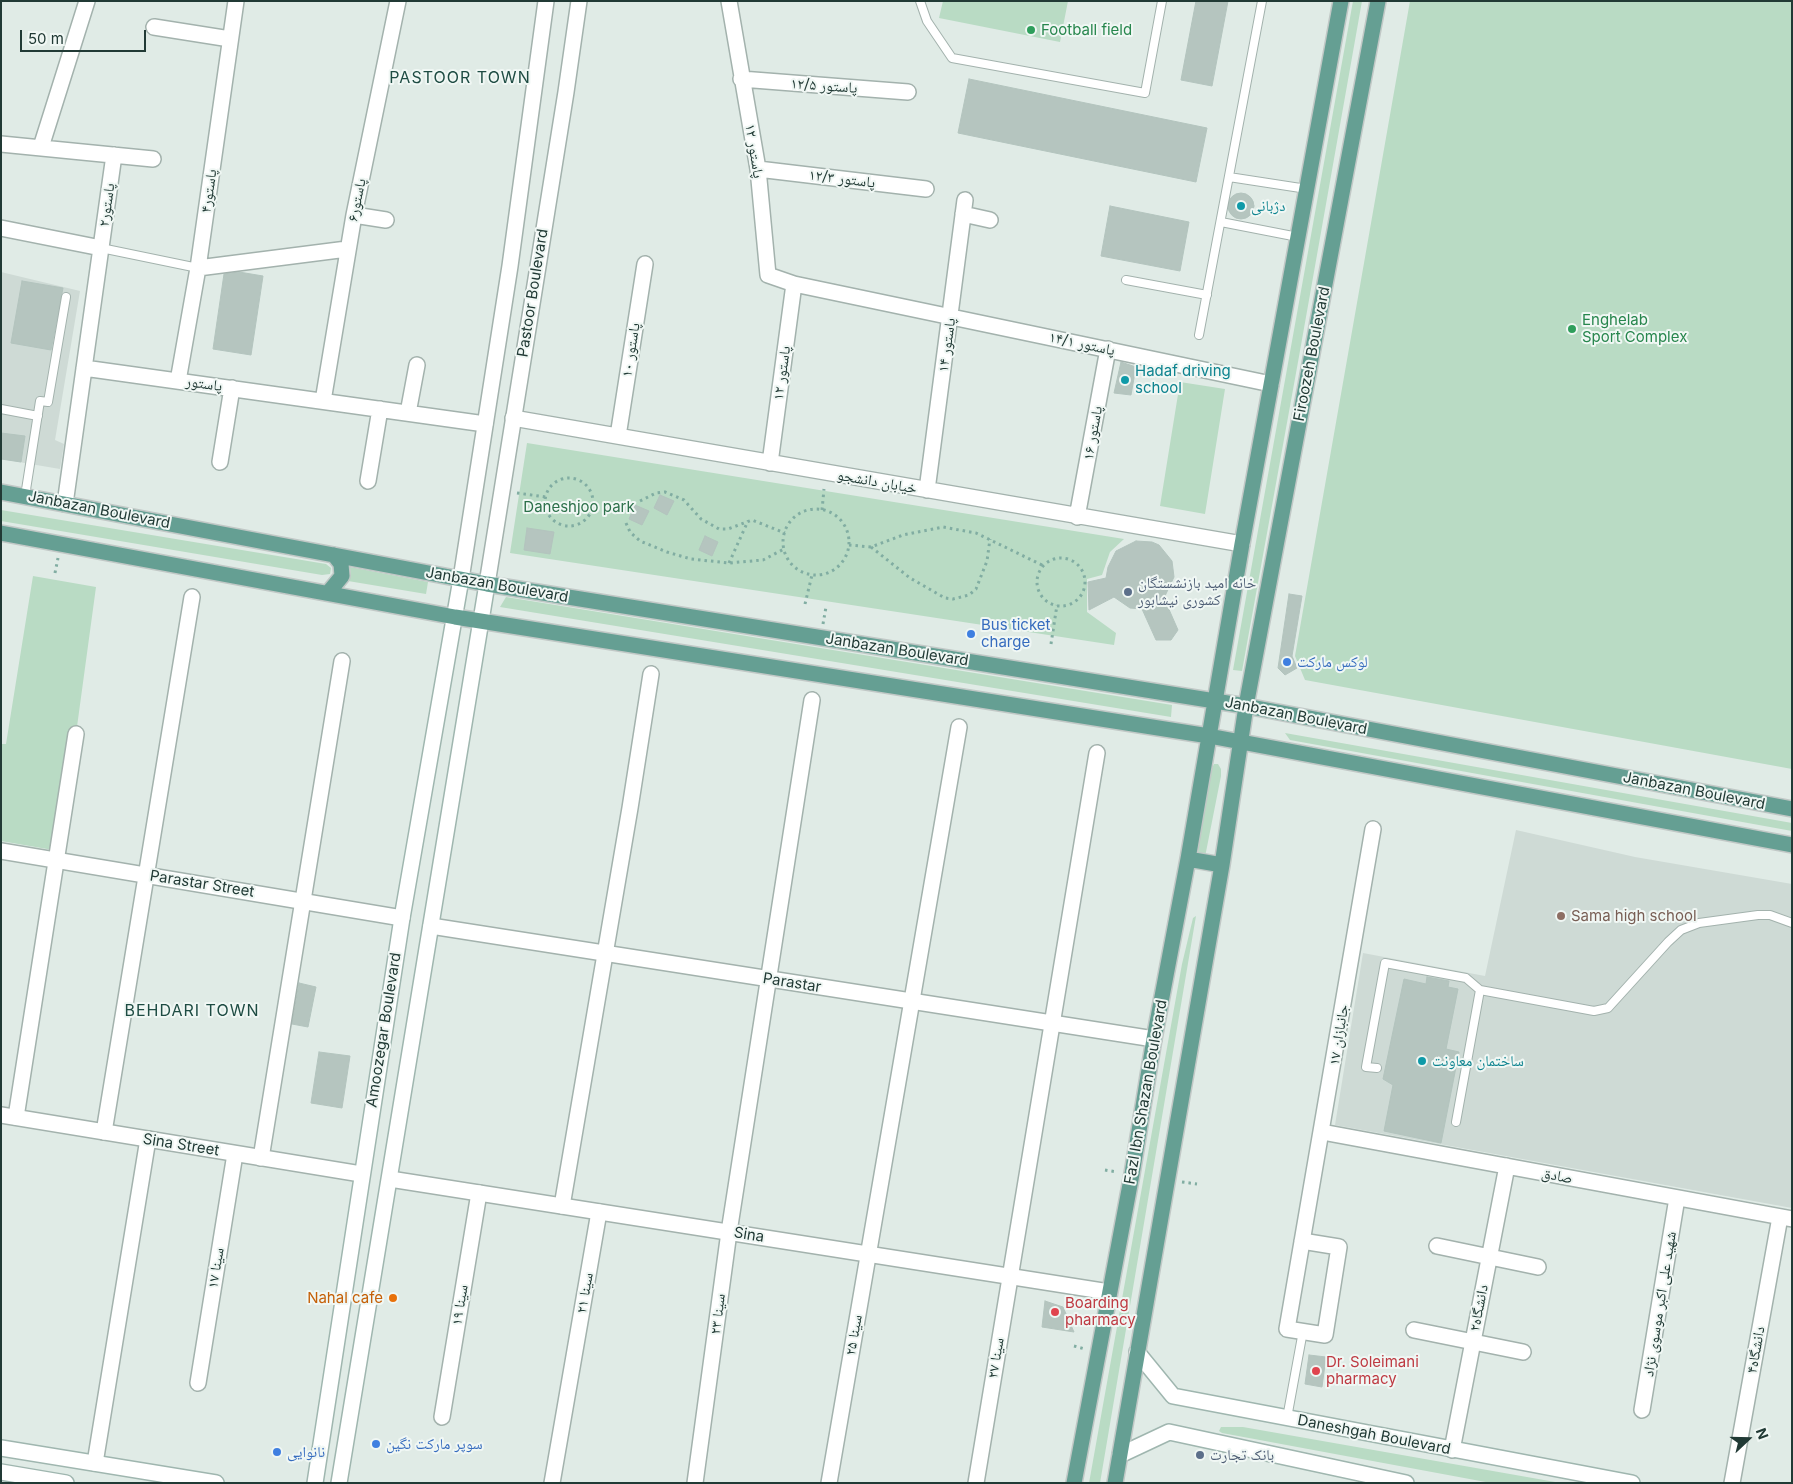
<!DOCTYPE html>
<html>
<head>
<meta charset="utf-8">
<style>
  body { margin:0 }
  #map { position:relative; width:1793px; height:1484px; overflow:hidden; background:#e0ebe6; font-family:Inter,sans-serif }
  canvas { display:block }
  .frame { position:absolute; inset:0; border:2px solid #213a35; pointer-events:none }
  .north { position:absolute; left:1723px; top:1414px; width:50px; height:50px; -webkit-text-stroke:4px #f0f7f4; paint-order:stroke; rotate:69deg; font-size:14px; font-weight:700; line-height:20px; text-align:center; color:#213a35 }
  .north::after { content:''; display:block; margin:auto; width:18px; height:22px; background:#213a35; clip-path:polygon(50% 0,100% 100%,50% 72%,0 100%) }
  .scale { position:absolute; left:20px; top:30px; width:126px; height:22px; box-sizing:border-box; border:2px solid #213a35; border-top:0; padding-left:6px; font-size:15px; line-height:18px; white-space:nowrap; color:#213a35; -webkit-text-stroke:4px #f0f7f4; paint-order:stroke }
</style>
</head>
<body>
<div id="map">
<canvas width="1793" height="1484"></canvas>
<div class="frame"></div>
<div class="north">N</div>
<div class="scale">50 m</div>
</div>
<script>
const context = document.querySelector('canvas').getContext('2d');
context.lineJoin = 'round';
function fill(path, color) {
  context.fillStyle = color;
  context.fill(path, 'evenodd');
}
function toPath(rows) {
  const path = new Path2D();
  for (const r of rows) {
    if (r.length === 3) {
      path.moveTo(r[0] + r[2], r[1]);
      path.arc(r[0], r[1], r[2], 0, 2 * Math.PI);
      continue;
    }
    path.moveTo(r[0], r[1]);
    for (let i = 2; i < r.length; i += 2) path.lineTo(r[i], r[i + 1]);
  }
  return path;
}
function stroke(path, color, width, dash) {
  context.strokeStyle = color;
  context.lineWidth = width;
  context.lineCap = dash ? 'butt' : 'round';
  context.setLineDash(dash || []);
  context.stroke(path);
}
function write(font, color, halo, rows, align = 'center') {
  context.font = font + ' Inter,"Noto Naskh Arabic",sans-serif';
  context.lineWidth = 4;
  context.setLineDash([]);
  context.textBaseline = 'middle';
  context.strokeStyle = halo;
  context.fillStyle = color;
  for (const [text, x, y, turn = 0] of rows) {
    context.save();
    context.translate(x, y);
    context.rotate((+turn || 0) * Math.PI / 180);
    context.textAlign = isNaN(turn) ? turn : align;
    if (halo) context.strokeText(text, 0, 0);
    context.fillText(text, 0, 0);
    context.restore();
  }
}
const built = toPath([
  [1,272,80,291,55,440,64,444,60,469,1,459],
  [1516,830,1635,857,1792,884,1792,1208,1335,1125,1363,953,1485,976]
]);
const green = toPath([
  [943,1,1068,1,1060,42,939,18],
  [1353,1,1362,1,1298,362,1242,671,1233,670],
  [1410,1,1792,1,1792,769,1305,680,1295,656],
  [1180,382,1225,389,1205,514,1160,506],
  [527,443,1124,539,1110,552,1102,575,1087,579,1087,612,1116,633,1114,645,510,553],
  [1,510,326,564,331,568,330,574,322,575,1,521],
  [350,567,428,582,426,594,348,581,351,576],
  [33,576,96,587,76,734,53,850,1,841,1,744,6,744],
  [506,597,1172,705,1171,717,500,607],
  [1285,733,1792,823,1792,831,1290,740],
  [1214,764,1218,764,1221,769,1221,776,1205,857,1198,852,1209,775],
  [1196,916,1100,1483,1089,1483,1182,964,1193,918],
  [1221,1427,1243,1427,1561,1483,1491,1483,1222,1433,1219,1431]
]);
const building = toPath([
  [1196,1,1228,1,1212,86,1181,80,1196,1],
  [969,79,1207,128,1196,182,958,133,969,79],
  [1241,206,13],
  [1110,206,1189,222,1180,271,1101,256,1110,206],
  [239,272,263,276,251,355,213,349,224,274,239,272],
  [22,281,63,288,51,350,11,343,22,281],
  [1121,362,1136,367,1131,395,1114,393,1121,362],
  [1,433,25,436,21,462,1,459,1,433],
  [660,495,674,501,667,515,654,508,660,495],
  [635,505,649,511,642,525,629,519,635,505],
  [527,528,554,532,550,554,524,550,527,528],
  [705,536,718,542,712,556,699,550,705,536],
  [1136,541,1152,542,1159,545,1172,561,1174,577,1164,598,1178,630,1171,640,1156,640,1142,609,1130,608,1114,597,1089,610,1088,582,1106,578,1108,567,1116,551,1136,541],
  [1289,594,1302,596,1292,656,1297,668,1285,675,1278,668,1289,594],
  [1427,977,1449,981,1448,987,1458,989,1446,1049,1459,1052,1441,1143,1384,1131,1393,1085,1383,1079,1404,979,1426,984,1427,977],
  [299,983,316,987,308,1027,292,1024,299,983],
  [319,1052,350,1056,342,1108,311,1103,319,1052],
  [1045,1301,1063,1307,1074,1332,1042,1327,1045,1301],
  [1309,1355,1326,1357,1322,1387,1305,1384,1309,1355]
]);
const path = toPath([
  [569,502,24],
  [517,493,546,497],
  [640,501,656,493,665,492,684,500,701,519,719,529,728,529,752,520,785,533],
  [816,542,33],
  [822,510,824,489],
  [626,523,630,532,640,541,667,552,691,559,729,563,763,560,784,549],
  [849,545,871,547,903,535,943,527,976,533,1044,566],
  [871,547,910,578,945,598,953,599,969,595,976,589,987,561,990,539],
  [1061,582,24],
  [729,563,748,521],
  [55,573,58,558],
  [805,604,812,575],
  [823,624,826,607],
  [1051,644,1057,605],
  [1105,1170,1117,1172],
  [1182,1182,1197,1184],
  [1074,1346,1085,1349]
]);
const service = toPath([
  [920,1,927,21,952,58,1145,93,1162,1],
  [1229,177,1307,189],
  [1221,222,1298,237],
  [101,248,198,268],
  [1126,280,1207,295],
  [1199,335,1262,1],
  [1,409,38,416],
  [25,496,40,401,48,402,66,297],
  [1377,1068,1366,1067,1385,963,1466,978,1480,990],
  [1456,1122,1480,990,1594,1011,1608,1008,1668,942,1681,930,1699,923,1758,915,1770,915,1792,923],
  [1287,1418,1303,1331]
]);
const minor = toPath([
  [729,1,758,169,768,275,794,284,1271,384],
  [154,27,230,39],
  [741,79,908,92],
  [1,144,153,159],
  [41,147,87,1],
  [758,169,926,189],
  [963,214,990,220],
  [354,215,386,220],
  [1,228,101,248],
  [198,268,347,249],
  [84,368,485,424],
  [178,381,198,268,236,1],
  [323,401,354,215,398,1],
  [408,413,417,365],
  [513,418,1242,544],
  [618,436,645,264],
  [220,462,232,388],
  [770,463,794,284],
  [368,481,380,409],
  [927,490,965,200],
  [65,504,114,155],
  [1077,517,1108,349],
  [16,1117,76,734],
  [104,1132,192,597],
  [1322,1132,1792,1219],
  [261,1158,342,661],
  [562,1206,630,808,651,674],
  [1302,1241,1339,1247,1325,1335,1287,1329,1373,829],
  [1437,1246,1538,1267],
  [1414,1330,1523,1352],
  [198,1383,235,1154],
  [1642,1410,1677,1198],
  [442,1417,479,1193],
  [1452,1450,1507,1166],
  [95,1463,148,1139],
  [552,1483,599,1212],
  [695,1483,729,1232,812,700],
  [829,1483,959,727],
  [976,1483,1097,753],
  [1732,1483,1780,1217]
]);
const tertiary = toPath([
  [461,579,510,266,546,1],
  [487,584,566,92,579,1],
  [1,851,402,918],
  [431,926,1154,1039],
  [1,1115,361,1174],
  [390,1179,1109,1292]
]);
const secondary = toPath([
  [1137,1352,1173,1396,1632,1483],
  [1,1448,216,1483],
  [1120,1455,1169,1432,1406,1483],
  [1,1472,66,1483],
  [315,1483,402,918,461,579],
  [339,1483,487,584]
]);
const primary = toPath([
  [1,492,487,584,1246,706,1792,809],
  [1,533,455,617,1209,736,1792,845],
  [328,593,342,576,341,564,334,555],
  [1188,859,1222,865],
  [1074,1483,1132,1174,1154,1039,1188,859,1242,544,1341,1],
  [1115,1483,1222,865,1246,706,1378,1]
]);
const markers = [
  [1031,30,5,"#2e9e5b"],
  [1241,206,5,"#0f9aa8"],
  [1572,329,5,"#2e9e5b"],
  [1125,380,5,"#0f9aa8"],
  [1128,592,5,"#5c6f8a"],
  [971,634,5,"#3f7fe0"],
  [1287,662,5,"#3f7fe0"],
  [1561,916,5,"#8d6e63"],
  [1422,1061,5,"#0f9aa8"],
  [393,1298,5,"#e8710a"],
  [1055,1312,5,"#e0444e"],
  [1316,1371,5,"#e0444e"],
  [376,1444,5,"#3f7fe0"],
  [277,1452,5,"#3f7fe0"],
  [1200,1455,5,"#5c6f8a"]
];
const leisureNames = [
  ["Football field",1041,30],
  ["Enghelab",1582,320],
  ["Sport Complex",1582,337]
];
const streetNames = [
  ["پاستور ۱۲/۵",824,86,4],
  ["۱۲ پاستور",754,151,81],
  ["پاستور ۱۲/۳",842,179,7],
  ["پاستور۴",209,191,-82],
  ["پاستور۶",357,200,-79],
  ["پاستور۲",107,205,-82],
  ["Pastoor Boulevard",533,293,-81],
  ["پاستور ۱۴/۱",1082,344,12],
  ["پاستور ۱۴",947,345,-82],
  ["پاستور ۱۰",631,350,-81],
  ["Firoozeh Boulevard",1312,354,-79],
  ["پاستور ۱۲",782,373,-82],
  ["پاستور",204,384,8],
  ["پاستور ۱۶",1093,433,-80],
  ["خیابان دانشجو",877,482,10],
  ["Janbazan Boulevard",99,510,11],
  ["Janbazan Boulevard",497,585,10],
  ["Janbazan Boulevard",897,650,9],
  ["Janbazan Boulevard",1296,716,11],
  ["Janbazan Boulevard",1694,791,11],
  ["Parastar Street",202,884,9],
  ["Parastar",792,983,9],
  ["Amoozegar Boulevard",384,1030,-81],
  ["جانبازان ۱۷",1339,1035,-81],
  ["Fazl Ibn Shazan Boulevard",1146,1092,-80],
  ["Sina Street",181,1145,9],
  ["صادق",1557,1176,11],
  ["Sina",749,1235,9],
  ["سینا ۱۷",216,1268,-81],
  ["سینا ۲۱",585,1293,-80],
  ["شهید علی اکبر موسوی نژاد",1660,1304,-81],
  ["سینا ۱۹",460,1305,-81],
  ["دانشگاه۲",1479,1308,-79],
  ["سینا ۲۳",718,1314,-83],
  ["سینا ۲۵",854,1335,-80],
  ["دانشگاه۴",1756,1350,-80],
  ["سینا ۲۷",996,1358,-81],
  ["Daneshgah Boulevard",1374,1435,11]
];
const cultureNames = [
  ["دژبانی",1251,206],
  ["Hadaf driving",1135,371],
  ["school",1135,388],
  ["ساختمان معاونت",1432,1061]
];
const parkNames = [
  ["Daneshjoo park",579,507]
];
const serviceNames = [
  ["خانه امید بازنشستگان",1138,583],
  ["کشوری نیشابور",1138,600],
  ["بانک تجارت",1210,1455]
];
const shopNames = [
  ["Bus ticket",981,625],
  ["charge",981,642],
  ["لوکس مارکت",1297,662],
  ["سوپر مارکت نگین",386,1444],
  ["نانوایی",287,1452]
];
const educationNames = [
  ["Sama high school",1571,916]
];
const foodNames = [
  ["Nahal cafe",383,1298]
];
const healthNames = [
  ["Boarding",1065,1303],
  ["pharmacy",1065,1320],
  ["Dr. Soleimani",1326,1362],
  ["pharmacy",1326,1379]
];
const neighbourhoodNames = [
  ["PASTOOR TOWN",460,78],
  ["BEHDARI TOWN",192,1011]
];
fill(built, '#cedad5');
fill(green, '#b9dbc4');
fill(building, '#b5c5bf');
stroke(building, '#b3c4be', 1);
stroke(service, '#a3b2ad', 10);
stroke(minor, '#a3b2ad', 18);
stroke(tertiary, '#a3b2ad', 18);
stroke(secondary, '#9fb6af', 18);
stroke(primary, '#c1c8c6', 18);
stroke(path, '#81ada2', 3, [2.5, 4]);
stroke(service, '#fff', 8);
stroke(minor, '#fff', 15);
stroke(tertiary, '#fff', 15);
stroke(secondary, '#fff', 15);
stroke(primary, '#659f93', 15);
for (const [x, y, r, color] of markers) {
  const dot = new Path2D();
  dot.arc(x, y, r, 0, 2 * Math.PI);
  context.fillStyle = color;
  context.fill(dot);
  stroke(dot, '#f0f7f4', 2);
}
write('15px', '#27864d', '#f0f7f4', leisureNames, 'left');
write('15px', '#213a35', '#f0f7f4', streetNames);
write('15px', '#0d838f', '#f0f7f4', cultureNames, 'left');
write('15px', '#2c704a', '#f0f7f4', parkNames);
write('15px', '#4e5e75', '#f0f7f4', serviceNames, 'left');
write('15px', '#366cbe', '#f0f7f4', shopNames, 'left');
write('15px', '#785e54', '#f0f7f4', educationNames, 'left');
write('15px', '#c56008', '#f0f7f4', foodNames, 'right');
write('15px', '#be3a42', '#f0f7f4', healthNames, 'left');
context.letterSpacing = '1px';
write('16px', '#1e4c43', '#f0f7f4', neighbourhoodNames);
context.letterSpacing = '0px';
</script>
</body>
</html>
